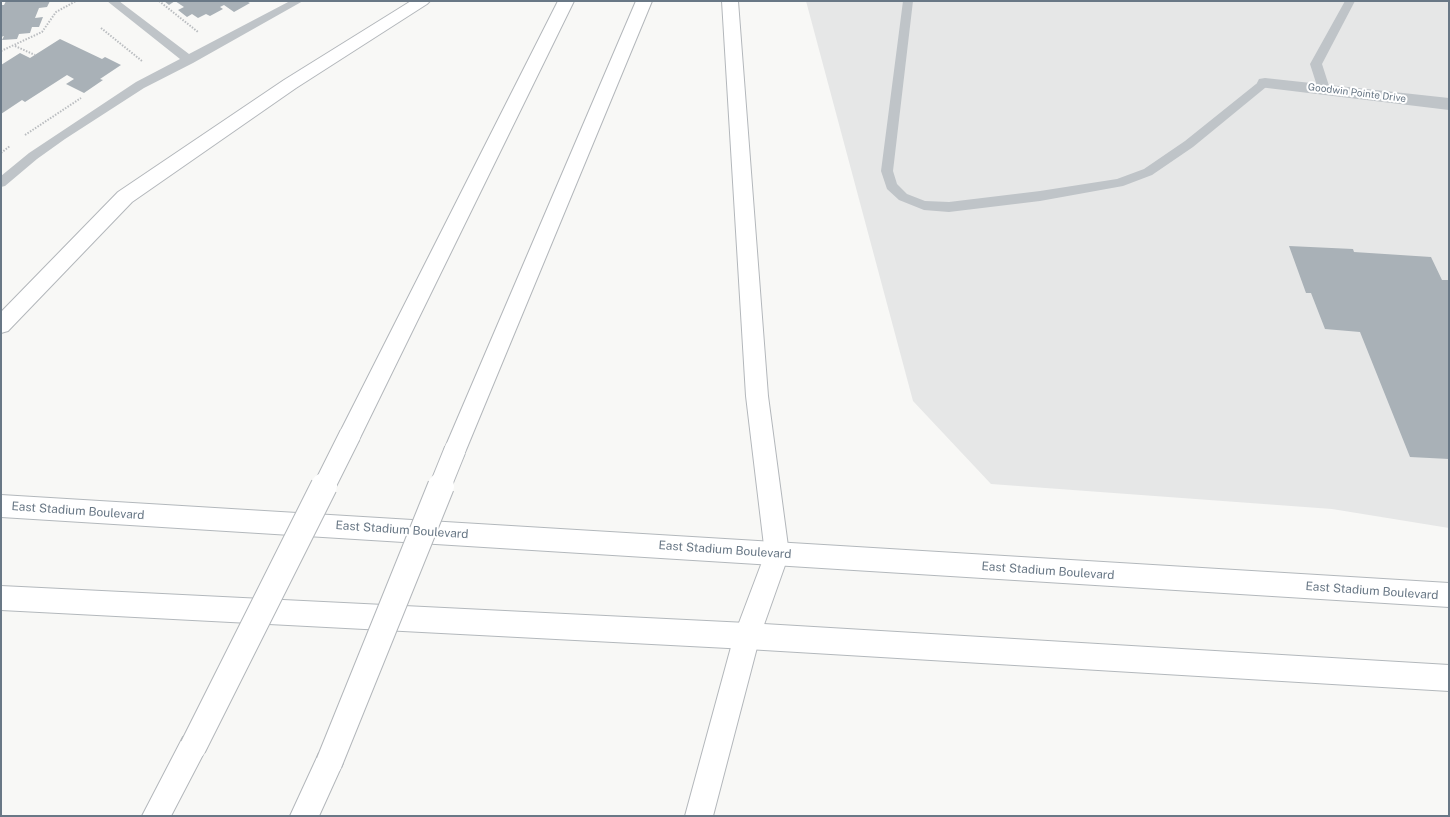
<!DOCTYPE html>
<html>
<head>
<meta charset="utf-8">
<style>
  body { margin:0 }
  #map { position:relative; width:1450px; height:817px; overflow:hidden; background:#f8f8f6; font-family:"Public Sans",sans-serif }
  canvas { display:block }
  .frame { position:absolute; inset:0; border:2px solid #697886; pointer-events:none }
</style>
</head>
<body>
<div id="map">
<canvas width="1450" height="817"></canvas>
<div class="frame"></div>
</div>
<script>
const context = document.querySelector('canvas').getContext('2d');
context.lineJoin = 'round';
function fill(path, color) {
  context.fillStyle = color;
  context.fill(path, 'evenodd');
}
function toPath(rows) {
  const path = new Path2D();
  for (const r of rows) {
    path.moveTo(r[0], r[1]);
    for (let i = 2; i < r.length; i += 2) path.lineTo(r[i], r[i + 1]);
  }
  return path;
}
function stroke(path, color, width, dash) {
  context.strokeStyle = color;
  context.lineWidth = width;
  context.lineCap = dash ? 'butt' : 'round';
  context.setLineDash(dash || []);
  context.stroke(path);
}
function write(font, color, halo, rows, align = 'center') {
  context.font = font + ' "Public Sans",sans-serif';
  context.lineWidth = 4;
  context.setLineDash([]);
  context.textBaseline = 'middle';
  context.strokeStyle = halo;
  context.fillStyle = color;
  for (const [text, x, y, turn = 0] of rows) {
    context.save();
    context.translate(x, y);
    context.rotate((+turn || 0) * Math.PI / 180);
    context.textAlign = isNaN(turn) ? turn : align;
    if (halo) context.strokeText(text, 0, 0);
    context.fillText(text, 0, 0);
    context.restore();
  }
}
const built = toPath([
  [806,1,1449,1,1449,528,1332,509,991,484,913,401]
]);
const building = toPath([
  [6,1,50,1,47,7,39,8,35,18,43,17,39,27,32,27,30,33,19,34,17,39,2,40,4,36,1,37,1,5,4,5],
  [164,1,246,1,250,3,234,12,224,5,220,7,223,9,210,16,206,14,198,18,192,14,187,17,178,10,184,7,175,1,169,5],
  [60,39,102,59,105,57,121,65,100,79,103,80,84,93,66,84,74,79,67,75,25,102,22,100,1,114,1,65,20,53,30,58],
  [1289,246,1353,249,1354,252,1431,257,1442,280,1449,280,1449,459,1410,457,1360,332,1325,329,1311,293,1306,293]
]);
const path = toPath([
  [159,1,198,32],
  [101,28,142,61],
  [15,46,35,55],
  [1,51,42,32,56,12,76,1],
  [25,135,81,98],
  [1,153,10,146]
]);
const service = toPath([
  [107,1,119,1,189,54,290,1,303,1,193,63,144,88,65,139,37,159,5,186,1,187,1,176,29,153,136,82,180,59,107,1],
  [903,1,913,1,893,171,897,184,907,194,925,201,949,202,1040,191,1117,179,1144,169,1185,141,1261,80,1265,79,1269,80,1271,83,1193,147,1152,175,1123,186,1040,201,949,212,924,210,899,200,887,189,881,171,903,1],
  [1345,1,1355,1,1322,64,1330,89,1328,92,1324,93,1320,92,1318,89,1310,64,1345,1]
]);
const minor = toPath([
  [1265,78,1449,98,1449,110,1259,87,1257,83,1259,79,1265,78]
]);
const primary = toPath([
  [1,495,1449,583,1449,607,1,517,1,495],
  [1,586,747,623,1449,665,1449,691,747,649,1,610,1,586]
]);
const motorway = toPath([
  [411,1,430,1,427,4,296,88,132,202,8,331,1,333,1,312,118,192,284,80,411,1],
  [558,1,574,1,358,442,350,445,342,442,339,435,342,428,558,1],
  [636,1,652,1,466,450,463,457,455,460,447,457,444,450,636,1],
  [722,1,738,1,768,396,789,554,760,636,713,816,685,816,734,636,765,554,746,396,722,1],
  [193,733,203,737,207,747,171,816,142,816,183,737,193,733],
  [329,749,339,753,343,763,319,816,290,816,319,753,329,749]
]);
const motorwayBridgeFar1 = toPath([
  [324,487,350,435],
  [440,487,455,450]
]);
const motorwayBridge = toPath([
  [193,747,324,486],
  [329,763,441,486]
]);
const farStreetnames = [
  ["Goodwin Pointe Drive",1357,93,7]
];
const streetNames = [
  ["East Stadium Boulevard",78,511,4],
  ["East Stadium Boulevard",402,530,4],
  ["East Stadium Boulevard",725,550,4],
  ["East Stadium Boulevard",1048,571,4],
  ["East Stadium Boulevard",1372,591,4]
];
fill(built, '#e6e7e7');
fill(building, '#a9b1b7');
stroke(primary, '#b3b8bc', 2);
stroke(motorway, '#b3b7bb', 2);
stroke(path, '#babdc0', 2, [1.5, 1.5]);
fill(service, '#bfc4c8');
fill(minor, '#bfc4c8');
fill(primary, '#fff');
fill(motorway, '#fff');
stroke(motorwayBridgeFar1, '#b3b7bb', 23, []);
stroke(motorwayBridge, '#b3b7bb', 28, []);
stroke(motorwayBridgeFar1, '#fff', 21);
stroke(motorwayBridge, '#fff', 26);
write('10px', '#697886', '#fff', farStreetnames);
write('12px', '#697886', '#fff', streetNames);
</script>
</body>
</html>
